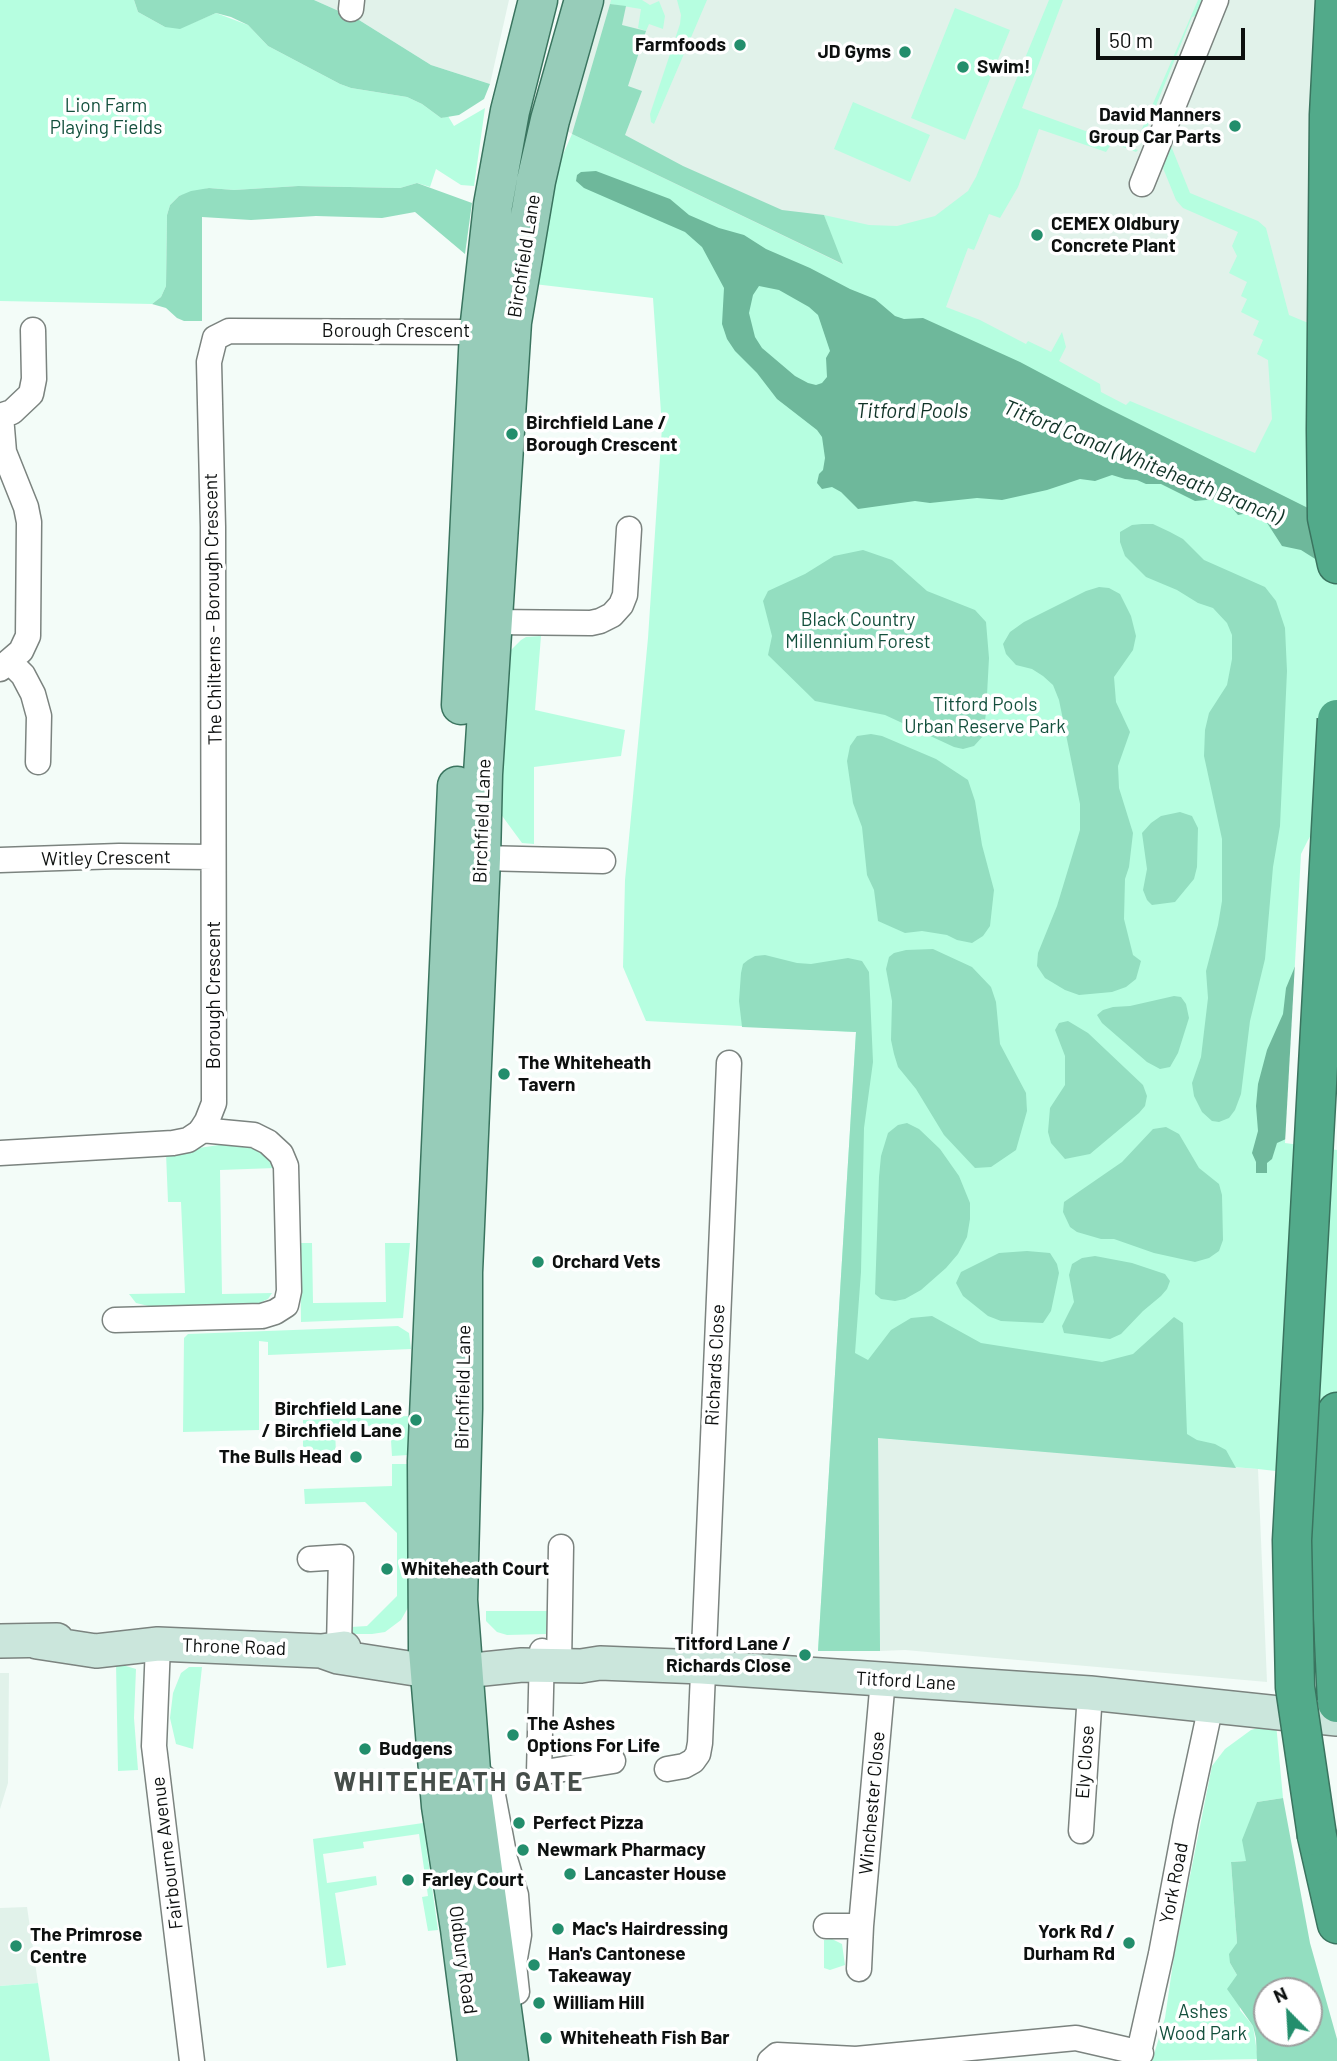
<!DOCTYPE html>
<html>
<head>
<meta charset="utf-8">
<style>
  body { margin:0 }
  #map { position:relative; width:1337px; height:2061px; overflow:hidden; background:#f3fcf8; font-family:Barlow,sans-serif }
  canvas { display:block }
  .north { position:absolute; left:1253px; top:1977px; width:70px; height:70px; box-sizing:border-box; background:#fff; border:2px solid #9e9f9f; border-radius:50%; rotate:336deg; font-size:19px; font-weight:700; line-height:28px; text-align:center; color:#0d100f }
  .north::after { content:''; display:block; margin:auto; width:24px; height:32px; background:#238e6c; clip-path:polygon(50% 0,100% 100%,50% 72%,0 100%) }
  .scale { position:absolute; left:1096px; top:28px; width:149px; height:32px; box-sizing:border-box; border:4px solid #0d100f; border-top:0; padding-left:9px; font-size:21px; line-height:24px; white-space:nowrap; color:#0d100f; -webkit-text-stroke:5px #fff; paint-order:stroke }
</style>
</head>
<body>
<div id="map">
<canvas width="1337" height="2061"></canvas>
<div class="north">N</div>
<div class="scale">50 m</div>
</div>
<script>
const context = document.querySelector('canvas').getContext('2d');
context.lineJoin = 'round';
function fill(path, color) {
  context.fillStyle = color;
  context.fill(path, 'evenodd');
}
function toPath(rows) {
  const path = new Path2D();
  for (const r of rows) {
    path.moveTo(r[0], r[1]);
    for (let i = 2; i < r.length; i += 2) path.lineTo(r[i], r[i + 1]);
  }
  return path;
}
function stroke(path, color, width, dash) {
  context.strokeStyle = color;
  context.lineWidth = width;
  context.lineCap = dash ? 'butt' : 'round';
  context.setLineDash(dash || []);
  context.stroke(path);
}
function write(font, color, halo, rows, align = 'center') {
  context.font = font + ' Barlow,sans-serif';
  context.lineWidth = 7;
  context.setLineDash([]);
  context.textBaseline = 'middle';
  context.strokeStyle = halo;
  context.fillStyle = color;
  for (const [text, x, y, turn = 0] of rows) {
    context.save();
    context.translate(x, y);
    context.rotate((+turn || 0) * Math.PI / 180);
    context.textAlign = isNaN(turn) ? turn : align;
    if (halo) context.strokeText(text, 0, 0);
    context.fillText(text, 0, 0);
    context.restore();
  }
}
const built = toPath([
  [314,0,509,0,490,84,431,65,359,20],
  [584,0,1337,0,1315,502,572,134,550,120],
  [877,1438,1258,1469,1267,1682,905,1650,880,1651],
  [0,1673,9,1673,8,1783,0,1809],
  [27,1907,38,1983,0,1986,0,1908]
]);
const green = toPath([
  [0,0,134,0,138,12,165,27,190,24,216,13,248,25,268,46,340,84,351,88,407,97,422,104,441,118,448,116,454,126,485,108,474,186,461,185,436,169,430,187,417,183,400,188,298,186,234,190,209,188,179,196,170,205,167,215,166,286,161,297,152,304,0,301],
  [611,0,642,0,650,5,659,1,665,16,663,29,649,24,646,31,638,28,641,9,610,4],
  [677,0,707,0,654,124,651,122,650,114,680,24,681,15],
  [1049,0,1063,0,1022,108,1138,150,1136,152,1112,143,1106,152,1039,129,1018,187,1000,218,989,214,974,250,968,248,946,307,980,320,1026,344,1028,341,1051,352,1062,332,1066,347,1059,361,1100,384,1101,392,1126,405,1130,401,1255,453,1272,419,1268,360,1257,354,1263,340,1253,335,1259,321,1241,312,1247,299,1241,296,1247,282,1229,273,1237,256,1232,246,1238,232,1183,208,1176,200,1163,168,1167,136,1190,193,1258,221,1266,228,1289,315,1313,325,1337,508,1337,1478,1258,1469,878,1438,880,1651,818,1651,856,1032,646,1021,623,967,625,880,648,638,662,427,653,298,534,284,554,175,572,134,842,264,824,215,869,225,897,226,935,216,968,191,976,177],
  [1198,0,1205,0,1199,15,1192,17,1142,140,1138,138],
  [955,8,1010,30,965,140,911,118],
  [853,102,930,135,910,182,834,149],
  [541,636,535,710,625,730,621,756,534,767,534,844,522,843,500,813,508,656,511,650,521,640,526,637],
  [232,1143,251,1143,266,1153,275,1168,220,1170,222,1294,272,1293,268,1299,257,1304,161,1309,136,1303,129,1294,185,1293,181,1202,168,1202,166,1153],
  [300,1243,312,1243,313,1303,316,1303,386,1302,385,1243,410,1243,403,1318,301,1322],
  [398,1326,409,1333,411,1349,268,1355,268,1342,259,1341,259,1430,183,1432,184,1338,188,1334],
  [409,1416,408,1455,392,1456,390,1425,335,1427,336,1456,303,1458,303,1420],
  [392,1464,407,1464,410,1604,401,1620,385,1632,372,1634,351,1634,351,1627,367,1626,397,1596,397,1533,365,1502,305,1504,304,1489,392,1486],
  [486,1611,549,1611,546,1634,507,1635,497,1632,486,1621],
  [116,1663,136,1669,134,1718,138,1770,118,1771],
  [189,1667,202,1667,193,1749,176,1744,170,1718,173,1693,181,1673],
  [1276,1723,1283,1798,1257,1802,1246,1861,1231,1862,1237,1943,1230,1963,1237,1975,1240,2010,1253,2026,1258,2059,1152,2061,1165,2018,1174,1956,1212,1766,1225,1749,1251,1730],
  [423,1823,438,1930,428,1931,422,1897,428,1896,419,1834,363,1842,364,1848,323,1854,327,1883,376,1876,377,1885,335,1893,346,1965,327,1968,313,1839],
  [832,1939,842,1944,845,1965,830,1970,824,1968,824,1940],
  [38,1983,50,2061,0,2061,0,1986]
]);
const forest = toPath([
  [134,0,314,0,359,20,431,65,490,84,484,99,459,115,441,118,422,104,407,97,351,88,340,84,268,46,248,25,231,17,216,13,180,29,165,27,138,12],
  [610,4,626,6,622,25,646,31,628,86,642,91,625,135,683,166,782,210,824,215,843,264,572,134],
  [417,183,472,203,465,254,415,212,382,218,316,216,251,220,202,217,202,321,184,321,177,318,166,308,152,304,161,297,166,286,167,215,170,205,179,196,191,191,209,188,234,190,298,186,400,188],
  [1142,524,1153,524,1170,532,1183,539,1204,560,1265,587,1276,601,1285,628,1287,671,1280,826,1273,867,1265,959,1250,1021,1241,1094,1235,1110,1229,1118,1219,1122,1212,1121,1202,1112,1194,1096,1192,1083,1201,1057,1208,998,1206,971,1218,925,1222,901,1222,839,1204,756,1205,730,1209,713,1227,685,1232,659,1232,635,1227,623,1213,608,1198,603,1177,590,1146,577,1125,556,1120,542,1120,532,1132,525],
  [863,550,892,560,927,591,975,610,986,622,989,658,986,713,983,736,974,746,963,749,954,747,885,715,815,701,768,655,772,636,763,601,768,591,805,574,834,556],
  [1099,587,1109,588,1120,594,1131,616,1136,636,1133,650,1114,677,1116,702,1130,732,1118,766,1119,788,1133,833,1129,867,1125,879,1124,919,1133,955,1141,961,1136,979,1126,987,1112,992,1079,995,1065,990,1045,978,1037,966,1038,953,1057,906,1080,830,1080,804,1059,700,1053,685,1043,676,1032,669,1016,665,1006,654,1003,644,1010,632,1024,622,1086,591],
  [871,734,882,736,936,759,968,780,975,801,982,845,994,890,990,926,983,936,972,943,957,940,947,935,922,931,905,933,878,921,874,890,867,875,862,827,853,803,847,761,850,746,857,736],
  [1180,812,1192,816,1198,828,1197,867,1194,879,1175,902,1152,905,1147,900,1143,890,1147,869,1142,833,1151,823,1161,816],
  [933,949,972,967,991,987,996,1002,1000,1044,1026,1093,1027,1111,1016,1150,991,1167,975,1168,944,1135,916,1089,898,1067,894,1054,891,1040,892,1001,886,969,889,957,894,953,906,950],
  [765,955,797,963,811,964,848,958,862,961,869,972,873,1062,864,1128,861,1272,855,1353,868,1360,891,1330,911,1318,932,1316,981,1343,1102,1362,1133,1354,1174,1317,1183,1323,1187,1434,1197,1440,1215,1444,1226,1450,1236,1468,878,1438,880,1651,818,1651,856,1032,742,1027,739,1001,741,973,743,964,748,960,755,956],
  [1174,996,1181,997,1186,1004,1189,1018,1178,1053,1170,1067,1160,1069,1147,1062,1102,1023,1097,1015,1103,1010,1113,1007,1130,1006],
  [1068,1021,1088,1033,1143,1085,1147,1096,1145,1106,1139,1113,1090,1154,1065,1159,1051,1143,1048,1132,1050,1108,1065,1085,1065,1056,1055,1030,1059,1023],
  [907,1123,919,1129,940,1149,959,1176,970,1203,970,1219,967,1237,958,1254,946,1268,921,1290,905,1299,895,1301,881,1299,875,1294,879,1177,881,1156,888,1133,898,1125],
  [1166,1127,1179,1134,1199,1168,1219,1184,1222,1195,1223,1240,1219,1251,1209,1258,1195,1262,1154,1253,1114,1239,1101,1239,1077,1232,1070,1227,1063,1212,1064,1202,1122,1162,1153,1129],
  [1027,1251,1050,1253,1057,1264,1059,1273,1051,1311,1043,1323,1001,1321,988,1316,963,1296,956,1283,961,1272,999,1253],
  [1095,1256,1132,1263,1165,1274,1170,1281,1167,1289,1161,1296,1143,1311,1121,1334,1110,1339,1064,1333,1062,1326,1074,1302,1069,1275,1072,1264,1082,1258],
  [1283,1798,1310,1943,1337,2039,1337,2061,1257,2061,1256,2038,1253,2026,1227,1989,1237,1975,1230,1963,1229,1954,1237,1943,1231,1862,1246,1861,1242,1840,1257,1802],
  [1309,1991,1309,2033,1267,2033,1267,1991]
]);
const water = toPath([
  [596,171,670,199,689,215,719,228,744,235,766,249,810,268,850,289,875,299,895,316,904,319,923,318,1020,362,1103,406,1312,510,1320,562,1301,550,1282,546,1262,515,1248,513,1238,515,1227,502,1217,499,1195,501,1161,484,1146,484,1137,480,1125,479,1112,475,1095,481,1080,479,1047,490,1002,500,977,498,930,503,915,501,858,509,841,492,832,487,822,489,817,483,819,474,823,470,825,458,822,437,817,430,777,399,757,373,735,351,727,339,722,324,724,288,702,247,685,232,584,188,576,181,577,175,581,172],
  [759,286,779,290,809,307,818,315,830,351,826,358,827,377,822,383,816,385,808,383,795,376,762,348,755,337,749,313,753,295],
  [1304,858,1286,1139,1277,1143,1272,1159,1267,1163,1267,1173,1256,1173,1256,1162,1252,1153,1258,1131,1256,1106,1258,1084,1267,1050,1283,1014,1286,988,1296,964]
]);
const pier = toPath([
  [1337,795,1337,1150,1285,1143,1301,854,1308,840]
]);
const street = toPath([
  [351,9,352,0],
  [1142,184,1216,0],
  [0,416,12,412,31,394,34,379,33,330],
  [492,622,591,623,600,621,612,615,621,605,625,595,629,529],
  [10,662,23,675,33,694,39,716,38,762],
  [0,669,21,651,28,636,29,522,26,507,4,452,1,416],
  [481,858,603,861],
  [0,860,119,856,213,857],
  [0,1153,173,1143,188,1140,200,1132,207,1121,214,1103,213,527,209,362,215,338,229,331,465,332,479,331,491,324],
  [115,1320,262,1316,275,1312,286,1305,289,1291,286,1166,281,1154,268,1142,254,1135,201,1130],
  [310,1559,341,1557,339,1647],
  [158,1644,154,1746,192,2061],
  [542,1651,539,1773,613,1761],
  [559,1665,561,1547],
  [472,1763,479,1774,487,1780,492,1790,505,1859,516,1895,519,1935,514,1964,517,1992],
  [667,1769,684,1766,693,1761,698,1754,700,1743,729,1063],
  [1081,1831,1090,1693],
  [826,1926,861,1926,859,1969],
  [861,1926,883,1679],
  [770,2061,777,2055,856,2059,1076,2038,1141,2053],
  [1137,2061,1161,1954,1186,1821,1211,1705]
]);
const secondary = toPath([
  [0,1641,57,1640],
  [37,1642,96,1651,158,1644,321,1651,344,1648],
  [321,1651,338,1657,428,1671,464,1671,522,1665,581,1666,600,1663,702,1667,1090,1693,1337,1719]
]);
const primary = toPath([
  [461,705,479,331,493,205,510,111,538,0],
  [457,786,427,1461,428,1650,441,1806,460,1929,477,2061],
  [509,2061,473,1797,458,1600,463,1409,463,1272,481,858,483,774,512,322,536,181,550,120,584,0]
]);
const highway = toPath([
  [1335,0,1329,115,1326,430,1327,518,1337,564],
  [1337,1412,1329,1534,1337,1703],
  [1317,1836,1337,1924]
]);
const highwayBridge = toPath([
  [1317,1836,1295,1687,1292,1540,1337,719]
]);
const markers = [
  [740,45,7,"#238e6c"],
  [905,52,7,"#238e6c"],
  [963,67,7,"#238e6c"],
  [1235,126,7,"#238e6c"],
  [1037,235,7,"#238e6c"],
  [512,434,7,"#238e6c"],
  [504,1074,7,"#238e6c"],
  [538,1262,7,"#238e6c"],
  [416,1420,7,"#238e6c"],
  [356,1457,7,"#238e6c"],
  [387,1569,7,"#238e6c"],
  [805,1655,7,"#238e6c"],
  [513,1735,7,"#238e6c"],
  [365,1749,7,"#238e6c"],
  [519,1823,7,"#238e6c"],
  [523,1850,7,"#238e6c"],
  [570,1874,7,"#238e6c"],
  [408,1880,7,"#238e6c"],
  [558,1929,7,"#238e6c"],
  [1129,1943,7,"#238e6c"],
  [16,1946,7,"#238e6c"],
  [534,1965,7,"#238e6c"],
  [539,2003,7,"#238e6c"],
  [546,2038,7,"#238e6c"]
];
const poiNames = [
  ["Farmfoods",726,45,"right"],
  ["JD Gyms",891,52,"right"],
  ["Swim!",977,67],
  ["David Manners",1221,115,"right"],
  ["Group Car Parts",1221,137,"right"],
  ["CEMEX Oldbury",1051,224],
  ["Concrete Plant",1051,246],
  ["Birchfield Lane /",526,423],
  ["Borough Crescent",526,445],
  ["The Whiteheath",518,1063],
  ["Tavern",518,1085],
  ["Orchard Vets",552,1262],
  ["Birchfield Lane",402,1409,"right"],
  ["/ Birchfield Lane",402,1431,"right"],
  ["The Bulls Head",342,1457,"right"],
  ["Whiteheath Court",401,1569],
  ["Titford Lane /",791,1644,"right"],
  ["Richards Close",791,1666,"right"],
  ["The Ashes",527,1724],
  ["Options For Life",527,1746],
  ["Budgens",379,1749],
  ["Perfect Pizza",533,1823],
  ["Newmark Pharmacy",537,1850],
  ["Lancaster House",584,1874],
  ["Farley Court",422,1880],
  ["Mac's Hairdressing",572,1929],
  ["York Rd /",1115,1932,"right"],
  ["Durham Rd",1115,1954,"right"],
  ["The Primrose",30,1935],
  ["Centre",30,1957],
  ["Han's Cantonese",548,1954],
  ["Takeaway",548,1976],
  ["William Hill",553,2003],
  ["Whiteheath Fish Bar",560,2038]
];
const parkNames = [
  ["Lion Farm",106,106],
  ["Playing Fields",106,128],
  ["Black Country",858,620],
  ["Millennium Forest",858,642],
  ["Titford Pools",985,705],
  ["Urban Reserve Park",985,727],
  ["Ashes",1203,2012],
  ["Wood Park",1203,2034]
];
const streetNames = [
  ["Birchfield Lane",524,256,-81],
  ["Borough Crescent",396,331],
  ["The Chilterns - Borough Crescent",213,609,-91],
  ["Birchfield Lane",482,821,-88],
  ["Witley Crescent",106,858,-1],
  ["Borough Crescent",214,995,-90],
  ["Richards Close",715,1365,-87],
  ["Birchfield Lane",463,1387,-89],
  ["Throne Road",234,1647,2],
  ["Titford Lane",906,1681,3],
  ["Ely Close",1085,1762,-86],
  ["Winchester Close",872,1803,-85],
  ["Fairbourne Avenue",167,1853,-97],
  ["York Road",1174,1883,-79],
  ["Oldbury Road",463,1960,82]
];
const waterNames = [
  ["Titford Pools",912,411],
  ["Titford Canal (Whiteheath Branch)",1143,462,22]
];
const districtNames = [
  ["WHITEHEATH GATE",459,1782]
];
fill(built, '#e1f2ea');
fill(green, '#b6fee0');
fill(forest, '#93dec0');
fill(water, '#6eb89b');
fill(pier, '#f3fcf8');
stroke(street, '#7b837f', 27);
stroke(secondary, '#7b837f', 36);
stroke(primary, '#3a745f', 41);
stroke(highway, '#3a745f', 41);
stroke(street, '#fff', 24);
stroke(secondary, '#cbe6dc', 33);
stroke(primary, '#97ccb9', 38);
stroke(highway, '#52aa8a', 38);
stroke(highwayBridge, '#3a745f', 41, []);
stroke(highwayBridge, '#52aa8a', 38);
for (const [x, y, r, color] of markers) {
  const dot = new Path2D();
  dot.arc(x, y, r, 0, 2 * Math.PI);
  context.fillStyle = color;
  context.fill(dot);
  stroke(dot, '#fff', 2.5);
}
write('bold 19px', '#0d100f', '#fff', poiNames, 'left');
write('19px', '#14503d', '#fff', parkNames);
write('19px', '#0d100f', '#fff', streetNames);
write('italic 21px', '#113428', '#fff', waterNames);
context.letterSpacing = '2px';
write('bold 26px', '#464e4a', '#fff', districtNames);
context.letterSpacing = '0px';
</script>
</body>
</html>
